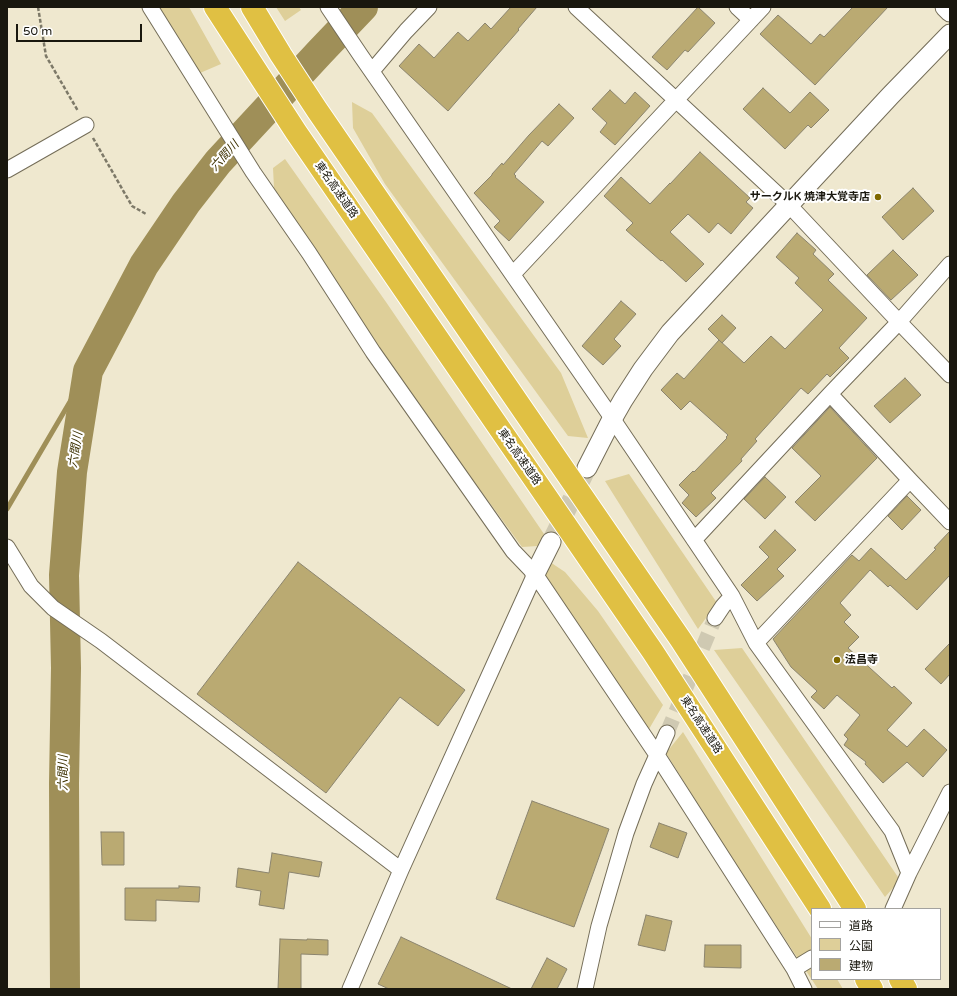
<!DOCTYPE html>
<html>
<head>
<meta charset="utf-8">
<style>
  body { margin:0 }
  #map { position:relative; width:957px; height:996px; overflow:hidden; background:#efe8cf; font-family:"Varela Round","Noto Sans JP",sans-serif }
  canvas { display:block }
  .frame { position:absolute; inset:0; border:8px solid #19170e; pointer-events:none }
  .legend { position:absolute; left:811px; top:908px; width:130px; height:72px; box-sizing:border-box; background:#fff; border:1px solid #a3a29f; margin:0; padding:5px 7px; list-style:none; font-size:12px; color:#19170e }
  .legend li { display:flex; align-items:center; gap:8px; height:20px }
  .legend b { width:20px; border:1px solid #a3a29f }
  .scale { position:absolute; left:16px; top:24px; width:126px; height:18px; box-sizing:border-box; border:2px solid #19170e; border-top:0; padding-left:5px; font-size:12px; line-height:14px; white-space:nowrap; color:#19170e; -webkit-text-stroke:3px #fff; paint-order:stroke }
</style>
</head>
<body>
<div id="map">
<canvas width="957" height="996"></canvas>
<div class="frame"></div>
<ul class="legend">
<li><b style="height:5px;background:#fff"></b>道路</li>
<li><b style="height:11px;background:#decf99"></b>公園</li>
<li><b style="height:11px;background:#baaa72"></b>建物</li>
</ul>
<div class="scale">50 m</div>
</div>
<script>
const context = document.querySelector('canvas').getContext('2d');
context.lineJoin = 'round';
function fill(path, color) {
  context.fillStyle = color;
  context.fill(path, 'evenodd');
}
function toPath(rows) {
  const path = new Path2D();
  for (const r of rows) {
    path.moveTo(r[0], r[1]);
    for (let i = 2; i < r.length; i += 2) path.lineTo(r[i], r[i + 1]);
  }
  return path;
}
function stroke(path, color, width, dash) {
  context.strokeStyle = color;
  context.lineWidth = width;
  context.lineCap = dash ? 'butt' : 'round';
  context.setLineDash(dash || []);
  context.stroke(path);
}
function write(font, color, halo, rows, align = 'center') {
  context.font = font + ' "Varela Round","Noto Sans JP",sans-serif';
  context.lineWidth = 4;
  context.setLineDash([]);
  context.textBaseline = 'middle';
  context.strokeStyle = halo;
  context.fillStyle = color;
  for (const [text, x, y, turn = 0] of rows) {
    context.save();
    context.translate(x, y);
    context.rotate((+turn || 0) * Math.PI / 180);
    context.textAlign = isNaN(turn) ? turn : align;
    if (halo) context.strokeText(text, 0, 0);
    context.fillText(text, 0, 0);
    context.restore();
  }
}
const green = toPath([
  [159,7,189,7,221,64,200,73],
  [276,7,299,7,301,10,285,21],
  [352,102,372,113,561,373,588,438,568,436,385,184,353,128],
  [285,159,386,302,544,534,538,546,522,547,359,324,274,188,273,168],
  [629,474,717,603,698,629,605,481],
  [550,562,565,572,598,611,663,705,645,736,545,578],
  [742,648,900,880,885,897,714,650],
  [683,732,812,939,812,979,837,979,843,989,818,989,731,857,666,753]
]);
const stream = toPath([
  [7,509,88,371]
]);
const river = toPath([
  [65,989,64,783,66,668,64,575,72,472,88,371,144,265,186,203,218,162,320,52,363,7]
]);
const building = toPath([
  [511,7,537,7,518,29,519,30,448,111,399,66,419,44,434,58,458,32,468,41,485,23,491,29,511,7],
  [698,7,715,23,688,52,685,50,667,70,652,57,698,7],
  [853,7,888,7,815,85,760,34,778,15,811,44,820,34,824,37,853,7],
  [763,88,790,113,810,92,829,110,811,128,808,125,785,149,743,109,763,88],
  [610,90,625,104,635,92,650,106,615,145,600,132,607,123,592,109,610,90],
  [559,104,574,118,548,146,542,141,514,174,516,176,515,177,544,202,509,241,494,227,500,221,474,193,492,175,492,174,502,163,503,165,529,135,559,104],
  [700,152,750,198,746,202,753,208,741,222,731,234,718,223,709,233,688,214,670,232,704,264,686,282,662,260,661,261,626,230,633,223,604,196,621,177,650,204,670,183,670,184,700,152],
  [913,188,934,211,903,240,882,217,913,188],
  [797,233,816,250,813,254,834,274,828,280,867,318,839,348,849,358,830,377,827,374,808,394,801,388,755,439,757,441,741,459,742,461,711,493,716,498,696,517,682,503,689,495,679,485,693,471,694,472,727,438,726,437,728,435,690,401,681,410,661,390,677,373,684,379,719,340,744,363,771,336,785,349,823,310,795,283,799,278,776,257,797,233],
  [893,250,918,275,891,300,867,275,893,250],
  [621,301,636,314,614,339,621,346,603,365,582,346,621,301],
  [722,315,736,328,722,343,708,329,722,315],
  [905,378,921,395,890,423,874,406,905,378],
  [830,407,877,458,815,521,795,502,821,476,792,448,830,407],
  [765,477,786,497,765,519,744,499,765,477],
  [907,496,921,510,902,530,888,516,907,496],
  [775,530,796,550,777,569,784,576,757,601,741,585,769,557,759,547,775,530],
  [950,531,950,575,917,610,890,585,888,587,870,570,840,603,851,615,844,622,859,637,848,648,892,688,894,686,912,703,887,730,907,747,924,729,947,750,923,777,907,762,883,783,865,764,866,762,844,745,848,739,844,735,860,715,837,695,824,709,811,697,817,691,791,667,773,639,852,555,859,561,871,548,906,580,936,549,934,548,950,531],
  [298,562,465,690,438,726,400,697,326,793,197,694,298,562],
  [950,643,950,674,941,684,925,669,950,643],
  [532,801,609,829,574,927,496,899,532,801],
  [659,823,687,833,678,858,650,847,659,823],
  [101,832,124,832,124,865,102,865,101,832],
  [272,853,322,862,319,877,289,872,284,909,259,905,261,891,236,887,238,868,269,873,272,853],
  [179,886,200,887,199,902,156,900,156,921,125,920,125,888,179,888,179,886],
  [646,915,672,921,665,951,638,945,646,915],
  [401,937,512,989,389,989,378,984,401,937],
  [280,939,307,940,307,939,328,940,328,955,301,954,301,989,278,989,280,939],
  [705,945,741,945,741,968,704,967,705,945],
  [547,958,567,969,557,989,531,989,547,958]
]);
const minorTunnel = toPath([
  [667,733,715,618]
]);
const tertiaryTunnel = toPath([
  [551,542,587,468]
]);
const path = toPath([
  [38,7,46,56,78,111],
  [93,138,132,206,146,214]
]);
const minor = toPath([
  [150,7,253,172,309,253,373,352,513,551,535,574,657,755,794,969,804,989],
  [328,7,361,56,612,418,732,596,756,643,892,831,909,873],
  [576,7,789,205,899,322,950,375],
  [737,7,751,20],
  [372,71,406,31,429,7],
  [7,170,86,125],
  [513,274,763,7],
  [830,394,910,480,950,522],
  [694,540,830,394,899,322,950,264],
  [7,547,31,586,53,608,101,641,401,870],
  [715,618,723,606,732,596],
  [756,643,910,480],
  [893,909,909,873,950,792],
  [794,969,812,958],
  [350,989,401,870,535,574],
  [585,989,599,926,626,833,644,784,667,733]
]);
const tertiary = toPath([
  [945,7,950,12],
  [587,468,611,421,623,400,643,369,670,333,890,96,950,34],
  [535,574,551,542]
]);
const motorway = toPath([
  [215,7,296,132,653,652,820,909],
  [252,7,281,55,317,110,681,640,855,909],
  [866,979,872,989],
  [900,979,906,989]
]);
const markers = [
  [878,197,4,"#7f6901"],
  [837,660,4,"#7f6901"]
];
const streetNames = [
  ["東名高速道路",336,190,55],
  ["東名高速道路",519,457,55],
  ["東名高速道路",701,725,57]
];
const poiNames = [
  ["サークルK 焼津大覚寺店",870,197],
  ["法昌寺",845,660,"left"]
];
const waterNames = [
  ["六間川",225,156,-48],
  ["六間川",76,450,-81],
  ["六間川",64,773,-90]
];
fill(green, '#decf99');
stroke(stream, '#9f8f58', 5);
stroke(river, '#9f8f58', 30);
fill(building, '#baaa72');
stroke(building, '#8b846e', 1);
stroke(minorTunnel, '#cfc9b2', 15, [15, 8]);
stroke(tertiaryTunnel, '#cfc9b2', 19, [19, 10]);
stroke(minor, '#746d58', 17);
stroke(tertiary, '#746d58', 21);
stroke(motorway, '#fff', 24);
stroke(path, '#7d7968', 2.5, [4, 2]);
stroke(minor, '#fff', 15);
stroke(tertiary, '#fff', 19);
stroke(motorway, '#e0c043', 22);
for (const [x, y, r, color] of markers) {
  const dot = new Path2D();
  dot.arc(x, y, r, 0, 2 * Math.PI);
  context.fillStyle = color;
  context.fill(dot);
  stroke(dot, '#fff', 1.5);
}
write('11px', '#19170e', '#fff', streetNames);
write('bold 11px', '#19170e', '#fff', poiNames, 'right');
write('italic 12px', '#3e3202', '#fff', waterNames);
</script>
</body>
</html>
